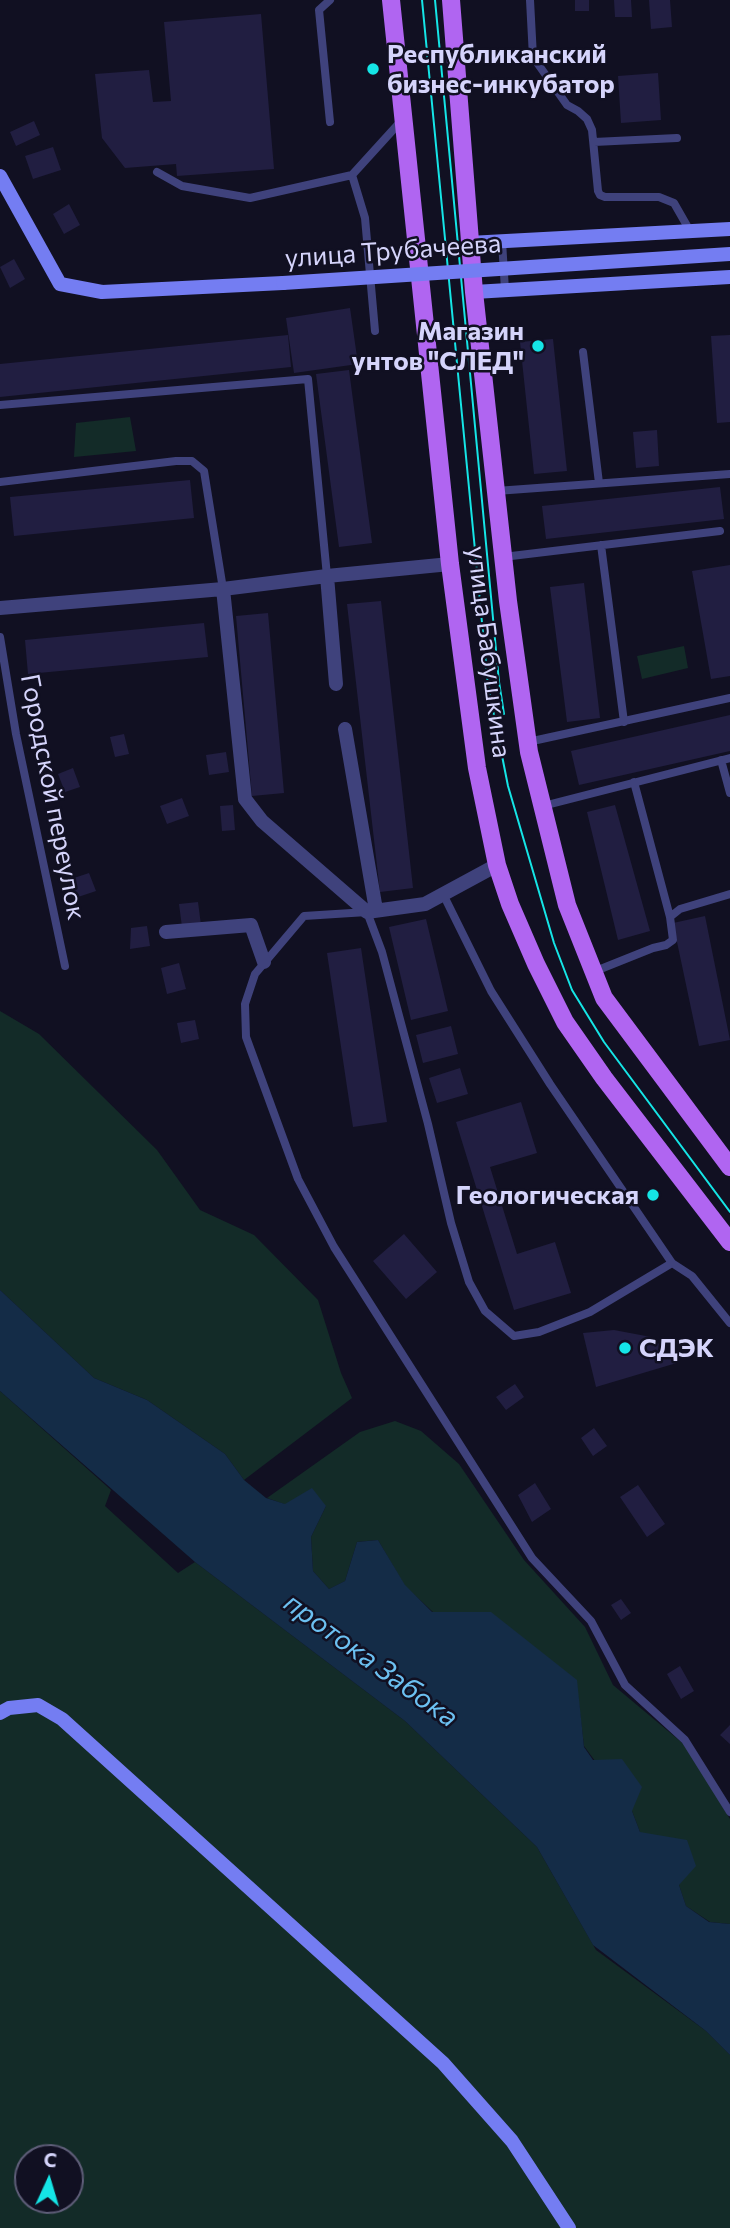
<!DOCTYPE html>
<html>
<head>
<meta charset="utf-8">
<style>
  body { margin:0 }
  #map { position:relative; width:730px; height:2228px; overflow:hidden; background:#111022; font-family:Commissioner,sans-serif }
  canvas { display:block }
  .north { position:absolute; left:14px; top:2144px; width:70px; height:70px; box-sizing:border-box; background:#111022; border:2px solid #5f5e79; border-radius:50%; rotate:4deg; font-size:19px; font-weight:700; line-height:28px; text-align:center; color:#d5d4fb }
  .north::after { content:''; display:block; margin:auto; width:24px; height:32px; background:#15e5e6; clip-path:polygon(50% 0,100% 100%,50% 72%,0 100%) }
</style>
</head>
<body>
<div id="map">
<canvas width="730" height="2228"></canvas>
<div class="north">С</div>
</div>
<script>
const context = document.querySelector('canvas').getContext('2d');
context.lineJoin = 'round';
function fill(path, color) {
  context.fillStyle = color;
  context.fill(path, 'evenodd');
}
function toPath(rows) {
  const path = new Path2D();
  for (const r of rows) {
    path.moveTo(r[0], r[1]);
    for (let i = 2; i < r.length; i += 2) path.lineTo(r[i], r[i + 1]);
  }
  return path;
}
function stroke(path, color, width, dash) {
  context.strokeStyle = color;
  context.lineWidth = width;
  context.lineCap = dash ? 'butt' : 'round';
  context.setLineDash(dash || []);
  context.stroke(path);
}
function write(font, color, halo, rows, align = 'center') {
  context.font = font + ' Commissioner,sans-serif';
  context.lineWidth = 5;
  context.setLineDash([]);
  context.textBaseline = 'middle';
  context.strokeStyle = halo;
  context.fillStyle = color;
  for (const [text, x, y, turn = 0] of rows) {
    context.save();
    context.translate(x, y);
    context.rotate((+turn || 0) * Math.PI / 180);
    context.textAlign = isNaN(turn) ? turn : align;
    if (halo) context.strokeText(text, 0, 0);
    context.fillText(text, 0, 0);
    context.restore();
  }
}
const green = toPath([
  [130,417,136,451,74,457,76,423],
  [684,646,688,668,642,679,637,656],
  [0,1011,39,1034,157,1150,200,1210,254,1235,318,1300,341,1373,352,1398,244,1480,225,1454,147,1400,94,1378,0,1290],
  [0,1391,111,1490,105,1506,178,1573,195,1562,405,1721,537,1847,596,1950,706,2031,730,2055,730,2228,0,2228],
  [28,2158,70,2158,70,2200,28,2200],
  [395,1421,421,1431,459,1464,524,1560,585,1627,613,1685,686,1746,730,1819,730,1924,710,1922,686,1906,679,1885,640,1832,632,1811,584,1746,576,1680,491,1613,433,1612,405,1586,378,1540,357,1542,345,1581,329,1589,313,1571,311,1537,326,1506,284,1504,267,1498,360,1432]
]);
const water = toPath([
  [0,1290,94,1378,147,1400,225,1454,244,1480,266,1498,285,1504,312,1488,326,1506,311,1537,313,1571,329,1589,345,1581,357,1542,378,1540,405,1585,432,1612,491,1612,577,1680,584,1747,593,1760,622,1759,642,1787,632,1811,640,1832,687,1840,696,1866,679,1885,686,1906,709,1922,730,1924,730,2055,706,2031,593,1945,537,1847,405,1721,195,1562,0,1391]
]);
const building = toPath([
  [575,0,589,0,589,11,575,11],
  [614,0,631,0,632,17,615,17],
  [649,0,670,0,672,27,651,29],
  [261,14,274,169,177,176,176,164,125,168,102,138,95,74,149,70,153,102,171,101,164,22],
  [658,73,661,120,621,123,618,76],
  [34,121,40,135,16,146,10,132],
  [53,147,61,170,33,179,25,156],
  [69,204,80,225,64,234,53,214],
  [14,259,25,279,10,288,0,267],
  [350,308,358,364,294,373,286,318],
  [288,335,291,367,0,397,0,364],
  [730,335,730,422,717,423,711,336],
  [553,339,567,471,534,474,520,342],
  [349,370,372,543,339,547,316,374],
  [657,430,659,466,636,468,633,432],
  [190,480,194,518,14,536,10,497],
  [720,487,724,519,546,539,542,506],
  [730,565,730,676,711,679,692,571],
  [584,583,600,718,567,722,550,587],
  [381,601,413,888,380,892,347,604],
  [268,613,284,793,252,796,236,616],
  [204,623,208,657,28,674,25,640],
  [730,715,730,751,579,785,571,751],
  [124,734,129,754,115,757,110,737],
  [226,752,229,772,209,775,206,755],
  [73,768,80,787,65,792,58,774],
  [182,798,189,816,167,824,160,806],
  [233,805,235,830,222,831,220,806],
  [615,805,650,931,618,940,587,812],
  [89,873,96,891,75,898,68,880],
  [198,902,201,925,182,927,179,904],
  [705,916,730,1040,699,1046,673,923],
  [426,919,448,1011,411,1020,389,927],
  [147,926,150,946,130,949,131,928],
  [361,948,387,1122,353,1127,327,953],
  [179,963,186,989,167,994,161,968],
  [195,1020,199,1039,181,1043,177,1023],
  [451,1026,458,1054,423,1063,416,1035],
  [460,1068,468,1094,437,1103,429,1078],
  [521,1102,537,1153,490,1167,517,1254,555,1242,571,1293,514,1310,456,1122],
  [404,1234,437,1272,406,1299,373,1261],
  [614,1330,651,1337,680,1362,596,1387,583,1333],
  [515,1384,524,1397,506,1410,496,1397],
  [594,1428,607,1446,593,1456,581,1438],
  [535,1483,551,1509,532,1522,518,1495],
  [638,1485,665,1524,647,1537,620,1497],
  [621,1599,631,1613,621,1620,611,1605],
  [680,1666,694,1691,681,1699,667,1674],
  [730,1725,730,1744,720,1735]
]);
const lane = toPath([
  [330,0,319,10,330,122],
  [530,0,533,57,567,105,578,111,587,119,592,130,598,191,600,195,605,197,659,197,674,203,690,231],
  [594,142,677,138],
  [157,172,182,186,250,198,352,175,402,120],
  [352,175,365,218,375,331],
  [502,241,505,290],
  [583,352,599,483],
  [0,405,308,379,327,576],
  [0,482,176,461,192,461,204,471,223,589],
  [496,491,730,474],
  [601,545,624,722],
  [503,557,720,531],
  [0,637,16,734,65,966],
  [528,742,730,698],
  [721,760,730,793],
  [634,782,670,917],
  [543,806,730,758],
  [443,894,491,991,550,1084,672,1263,692,1276,730,1323],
  [593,972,653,948,666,945,673,940,670,917,680,909,730,894],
  [672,1263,590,1312,539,1332,514,1336,485,1311,469,1282,451,1223,428,1124,382,952,367,912,304,916,255,974,245,1004,246,1037,298,1179,334,1247,532,1558,591,1621,625,1685,685,1740,730,1812]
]);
const street = toPath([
  [327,576,336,684],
  [223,589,245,799,262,821,367,912,425,904,497,865],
  [0,608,223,589,327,576,450,564],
  [345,729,376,910],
  [166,932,251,925,264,962]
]);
const secondary = toPath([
  [0,176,60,284,102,292,283,283],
  [469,243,730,229],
  [474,292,730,277],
  [0,1713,9,1708,38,1705,62,1719,443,2063,512,2141,569,2228]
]);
const primary = toPath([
  [391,0,450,564,477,768,497,865,510,904,536,964,565,1022,604,1078,730,1242],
  [451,0,474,292,508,601,529,752,567,905,604,998,730,1167]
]);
const tram = toPath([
  [422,0,488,685,508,786,554,943,572,990,604,1042,730,1212],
  [435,0,499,682,504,714]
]);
const secondaryBridge = toPath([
  [283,283,730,254]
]);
const markers = [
  [373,69,7,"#15e5e6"],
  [538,346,7,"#15e5e6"],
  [653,1195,7,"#15e5e6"],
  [625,1348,7,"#15e5e6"]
];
const poiNames = [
  ["Республиканский",387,54],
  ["бизнес-инкубатор",387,84],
  ["Магазин",524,331,"right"],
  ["унтов \"СЛЕД\"",524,361,"right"],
  ["Геологическая",639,1195,"right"],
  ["СДЭК",639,1348]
];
const streetNames = [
  ["улица Трубачеева",393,251,-4],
  ["улица Бабушкина",489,652,83],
  ["Городской переулок",53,797,79]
];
const waterNames = [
  ["протока Забока",371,1660,36]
];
fill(green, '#132b28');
fill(water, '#142c47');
fill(building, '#211e41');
stroke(lane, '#3f427c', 8);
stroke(street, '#3f427c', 14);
stroke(secondary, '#747df2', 14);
stroke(primary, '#b065f1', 18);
stroke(tram, '#15e5e6', 2);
stroke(secondaryBridge, '#747df2', 14);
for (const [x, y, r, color] of markers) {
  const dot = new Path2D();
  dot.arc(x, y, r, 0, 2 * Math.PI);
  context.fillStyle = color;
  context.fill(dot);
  stroke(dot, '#111022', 2.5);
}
write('bold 26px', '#d5d4fb', '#111022', poiNames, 'left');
write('26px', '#d5d4fb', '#111022', streetNames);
write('italic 28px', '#6cc0f1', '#111022', waterNames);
</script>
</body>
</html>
